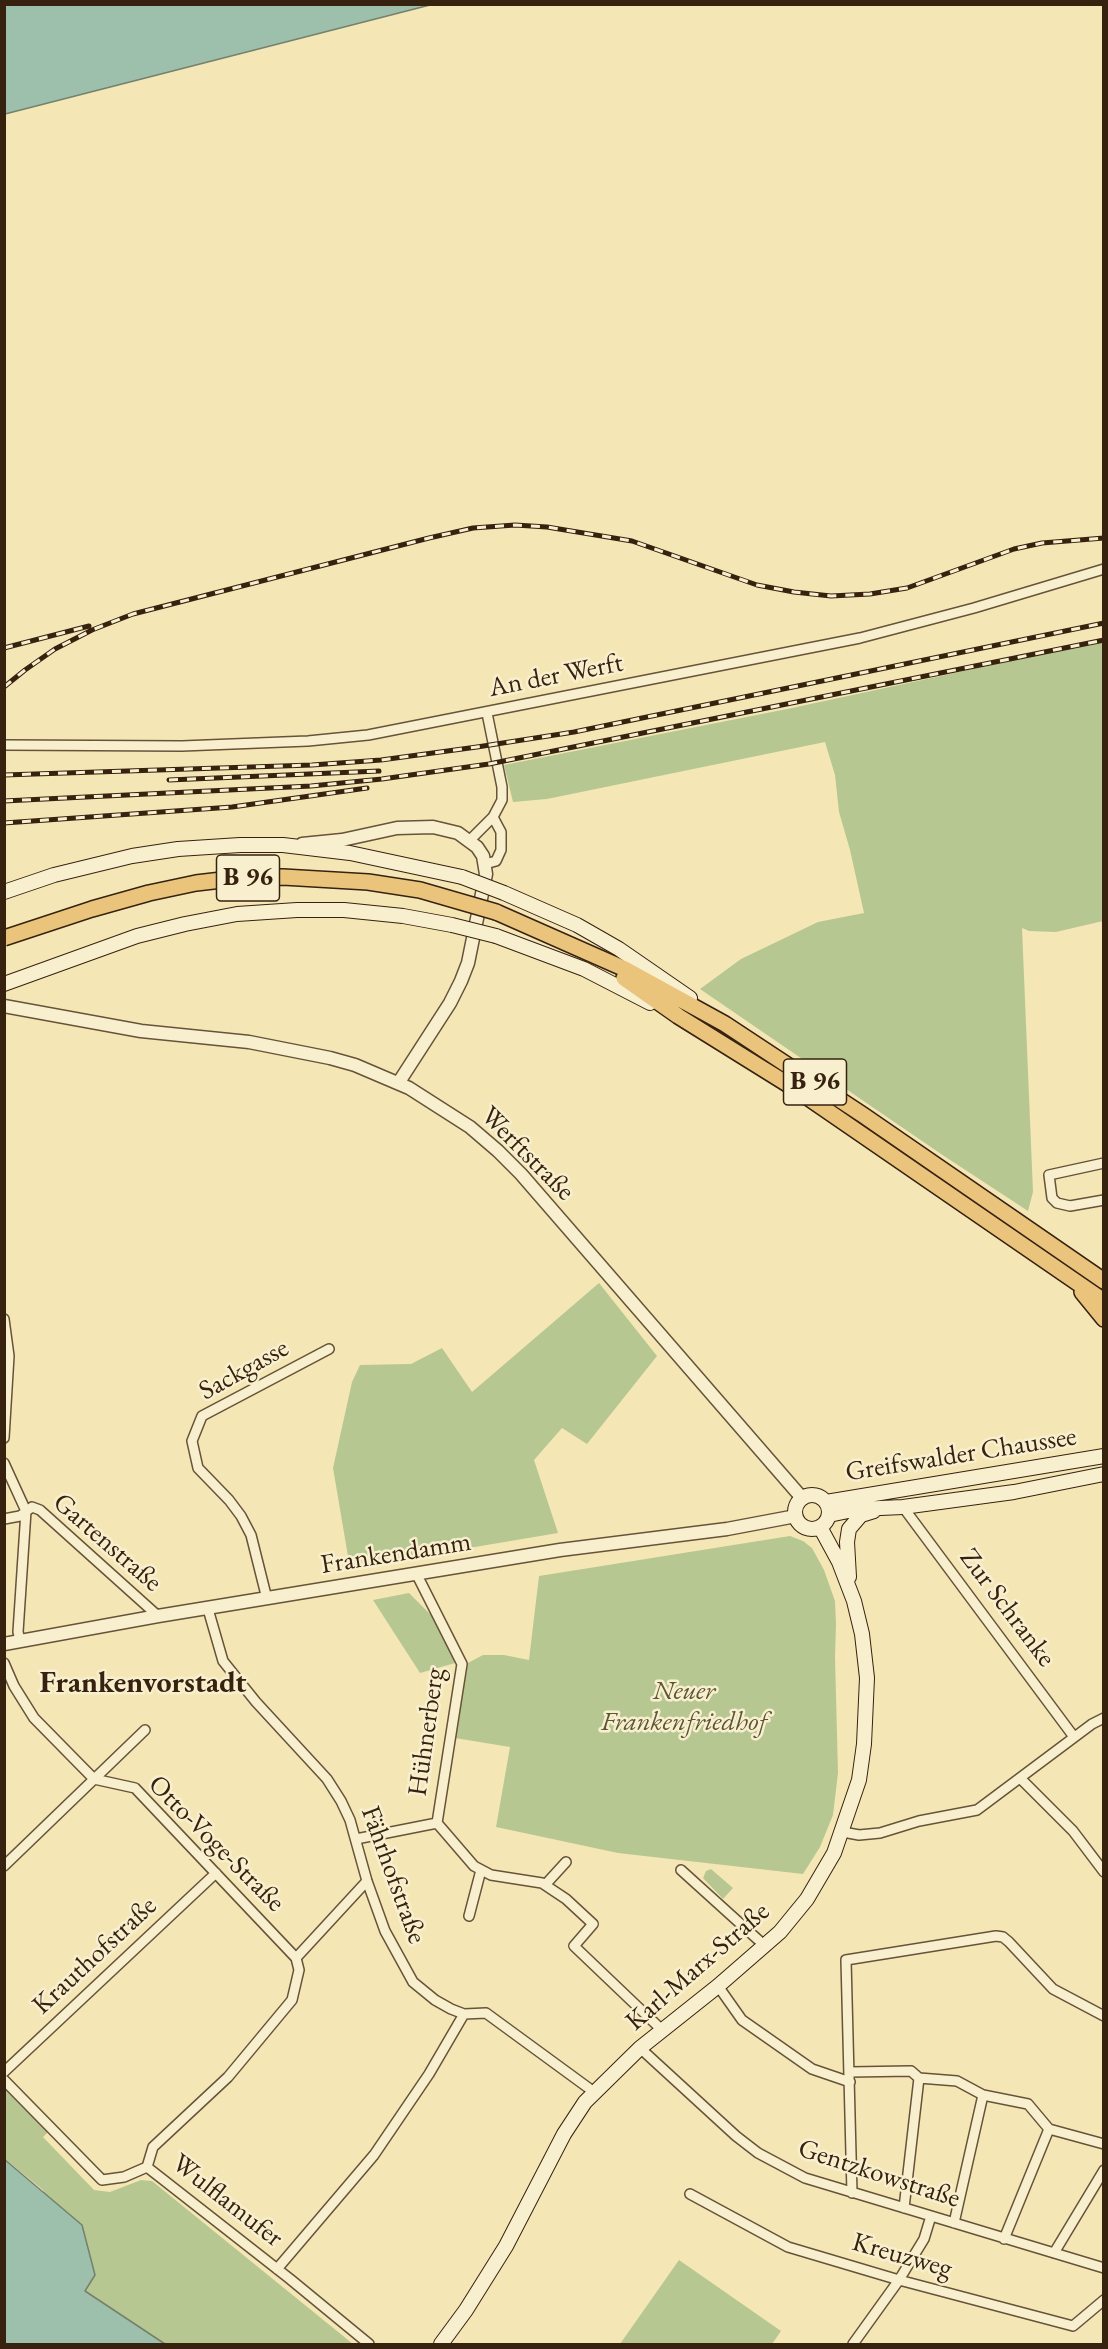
<!DOCTYPE html>
<html>
<head>
<meta charset="utf-8">
<style>
  body { margin:0 }
  #map { position:relative; width:1108px; height:2349px; overflow:hidden; background:#f5e7b5; font-family:"EB Garamond",serif }
  canvas { display:block }
  .frame { position:absolute; inset:0; border:6px solid #36220f; pointer-events:none }
</style>
</head>
<body>
<div id="map">
<canvas width="1108" height="2349"></canvas>
<div class="frame"></div>
</div>
<script>
const context = document.querySelector('canvas').getContext('2d');
context.lineJoin = 'round';
function fill(path, color) {
  context.fillStyle = color;
  context.fill(path, 'evenodd');
}
function toPath(rows) {
  const path = new Path2D();
  for (const r of rows) {
    if (r.length === 3) {
      path.moveTo(r[0] + r[2], r[1]);
      path.arc(r[0], r[1], r[2], 0, 2 * Math.PI);
      continue;
    }
    path.moveTo(r[0], r[1]);
    for (let i = 2; i < r.length; i += 2) path.lineTo(r[i], r[i + 1]);
  }
  return path;
}
function stroke(path, color, width, dash) {
  context.strokeStyle = color;
  context.lineWidth = width;
  context.lineCap = dash ? 'butt' : 'round';
  context.setLineDash(dash || []);
  context.stroke(path);
}
function write(font, color, halo, rows, align = 'center') {
  context.font = font + ' "EB Garamond",serif';
  context.lineWidth = 5;
  context.setLineDash([]);
  context.textBaseline = 'middle';
  context.strokeStyle = halo;
  context.fillStyle = color;
  for (const [text, x, y, turn = 0] of rows) {
    context.save();
    context.translate(x, y);
    context.rotate((+turn || 0) * Math.PI / 180);
    context.textAlign = isNaN(turn) ? turn : align;
    if (halo) context.strokeText(text, 0, 0);
    context.fillText(text, 0, 0);
    context.restore();
  }
}
const green = toPath([
  [1103,641,1103,921,1056,932,1029,931,1022,928,1033,1192,1028,1211,941,1154,700,989,741,959,818,922,864,913,850,850,839,812,835,775,825,742,547,799,513,802,504,765,792,708],
  [599,1283,657,1356,587,1444,562,1428,534,1460,558,1533,350,1568,333,1468,352,1382,360,1365,411,1364,442,1348,472,1392],
  [790,1536,803,1541,812,1548,824,1570,835,1601,836,1624,835,1657,838,1773,833,1815,820,1847,803,1874,618,1853,496,1827,510,1747,455,1738,468,1663,483,1655,504,1655,529,1660,539,1576],
  [409,1593,438,1622,455,1663,420,1673,373,1600],
  [711,1869,733,1888,723,1899,703,1878,706,1871],
  [5,2081,49,2131,43,2137,94,2190,110,2192,141,2180,152,2181,353,2344,165,2344,85,2291,43,2190,5,2159],
  [679,2260,781,2331,772,2344,620,2344]
]);
const water = toPath([
  [5,4,430,4,430,5,5,114,5,4],
  [4,2159,82,2225,95,2275,85,2291,165,2344,5,2344,4,2159]
]);
const minor = toPath([
  [4,745,182,746,308,741,368,735,860,638,974,608,1104,569],
  [469,841,493,817,502,800,502,787,487,713],
  [485,864,496,861,501,850,501,832,493,817],
  [1104,1163,1049,1175,1052,1198,1057,1203,1070,1206,1104,1200],
  [4,1319,9,1356,4,1438],
  [4,1463,26,1511,18,1632,20,1640],
  [903,1507,1074,1737],
  [4,1519,20,1516,32,1507,40,1510,158,1616],
  [267,1599,251,1535,241,1516,229,1500,198,1468,192,1441,202,1416,329,1349],
  [208,1609,223,1661,256,1702,327,1779,341,1801,350,1820,367,1881,385,1931,413,1982,435,2000,451,2009,464,2014,486,2013,594,2092],
  [4,1663,14,1686,34,1718,94,1779,135,1788,296,1958],
  [1020,1778,1073,1831,1104,1872],
  [437,1823,474,1866,491,1875,542,1883,566,1899,593,1924,574,1946,662,2030],
  [843,1832,859,1835,880,1833,919,1821,977,1810,1092,1724,1104,1718],
  [356,1839,437,1823,462,1664,417,1575],
  [4,1866,145,1730],
  [681,1870,765,1946],
  [545,1885,566,1862],
  [469,1916,481,1870],
  [718,1986,742,2020,812,2069,850,2082],
  [640,2048,736,2136,758,2153,805,2178,1104,2268],
  [4,2072,216,1873],
  [850,2072,911,2071,919,2078],
  [4,2080,102,2180,124,2177,147,2167,290,2279,369,2344],
  [147,2167,153,2147,228,2077,292,2000,299,1970,296,1958,367,1881],
  [852,2193,846,1960,996,1936,1003,1937,1009,1942,1053,1989,1104,2016],
  [690,2194,788,2247,899,2280,1073,2326,1104,2300],
  [904,2208,919,2078,957,2081,983,2095,1028,2104,1049,2129,1104,2144],
  [954,2223,983,2095],
  [1004,2239,1049,2129],
  [1054,2253,1104,2170],
  [277,2269,374,2155,429,2074,464,2014],
  [853,2344,899,2280,924,2239,931,2216]
]);
const tertiary = toPath([
  [302,844,342,840,397,828,433,827,458,833,477,847,483,856,486,874,468,963,461,981,450,1003,399,1082],
  [4,1006,141,1031,249,1042,330,1058,355,1065,409,1088,470,1127,498,1151,521,1174,802,1498],
  [4,1644,158,1616,560,1550,727,1529,796,1516]
]);
const secondary = toPath([
  [4,892,54,875,132,856,178,849,240,845,283,845,350,853,462,877],
  [504,893,577,925,619,949,690,998],
  [496,936,584,969,650,1003],
  [4,984,137,936,185,924,237,914,297,910,344,910,403,916,452,925],
  [812,1512,17],
  [826,1502,1104,1456],
  [829,1515,858,1509,903,1507,1014,1492,1104,1474],
  [849,1577,847,1542,849,1529,861,1515,874,1511],
  [441,2344,466,2310,506,2246,564,2134,585,2102,640,2048,718,1986,780,1932,807,1899,834,1853,859,1780,864,1744,867,1678,862,1634,854,1601,839,1562,820,1527]
]);
const trunk = toPath([
  [496,912,625,969,725,1024,863,1115,1104,1281],
  [624,978,678,1016,797,1090,1104,1301],
  [1082,1292,1104,1319]
]);
const rail = toPath([
  [4,648,89,626],
  [4,687,25,670,55,649,92,630,133,614,429,538,473,528,515,525,547,527,632,541,757,585,794,592,831,596,870,594,907,588,1014,549,1042,543,1104,538],
  [4,775,312,765,381,760,477,747,574,732,1104,623],
  [169,780,379,771],
  [4,801,311,786,382,779,489,764,1104,640],
  [4,823,232,807,367,788]
]);
const secondaryBridge = toPath([
  [462,877,504,893],
  [452,925,496,936]
]);
const trunkBridge = toPath([
  [4,938,92,909,149,893,196,883,239,878,283,877,368,882,420,890,496,912]
]);
const shields = [
  [248,878,63],
  [815,1082,63]
];
const shieldNames = [
  ["B 96",248,878],
  ["B 96",815,1082]
];
const streetNames = [
  ["An der Werft",556,676,-11],
  ["Werftstraße",527,1154,45],
  ["Sackgasse",244,1370,-29],
  ["Greifswalder Chaussee",961,1455,-9],
  ["Gartenstraße",107,1543,41],
  ["Frankendamm",396,1554,-9],
  ["Zur Schranke",1007,1608,53],
  ["Hühnerberg",427,1732,-82],
  ["Otto-Voge-Straße",216,1844,45],
  ["Fährhofstraße",393,1875,70],
  ["Krauthofstraße",95,1956,-43],
  ["Karl-Marx-Straße",698,1967,-41],
  ["Gentzkowstraße",879,2174,18],
  ["Wulflamufer",227,2201,38],
  ["Kreuzweg",902,2256,16]
];
const parkNames = [
  ["Neuer",684,1692],
  ["Frankenfriedhof",684,1723]
];
const quarterNames = [
  ["Frankenvorstadt",143,1684]
];
fill(green, '#b7c791');
fill(water, '#9cc0ab');
stroke(water, '#73816d', 1.5);
stroke(minor, '#665338', 12);
stroke(tertiary, '#665338', 15);
stroke(secondary, '#36220f', 16);
stroke(trunk, '#36220f', 18);
stroke(minor, '#f8efcf', 9);
stroke(tertiary, '#f8efcf', 12);
stroke(secondary, '#f8efcf', 14);
stroke(trunk, '#eac47a', 15);
stroke(rail, '#36220f', 5);
stroke(rail, '#f8efcf', 3, [9]);
stroke(secondaryBridge, '#36220f', 16, []);
stroke(trunkBridge, '#36220f', 18, []);
stroke(secondaryBridge, '#f8efcf', 14);
stroke(trunkBridge, '#eac47a', 15);
for (const [x, y, w] of shields) {
  const box = new Path2D();
  box.roundRect(x - w / 2, y - 23, w, 46, 4.5);
  context.fillStyle = '#f8efcf';
  context.fill(box);
  stroke(box, '#36220f', 1.5);
}
write('bold 26px', '#36220f', null, shieldNames);
write('27px', '#36220f', '#f8efcf', streetNames);
write('italic 27px', '#5d5436', '#f8efcf', parkNames);
write('bold 30px', '#36220f', '#f8efcf', quarterNames);
</script>
</body>
</html>
